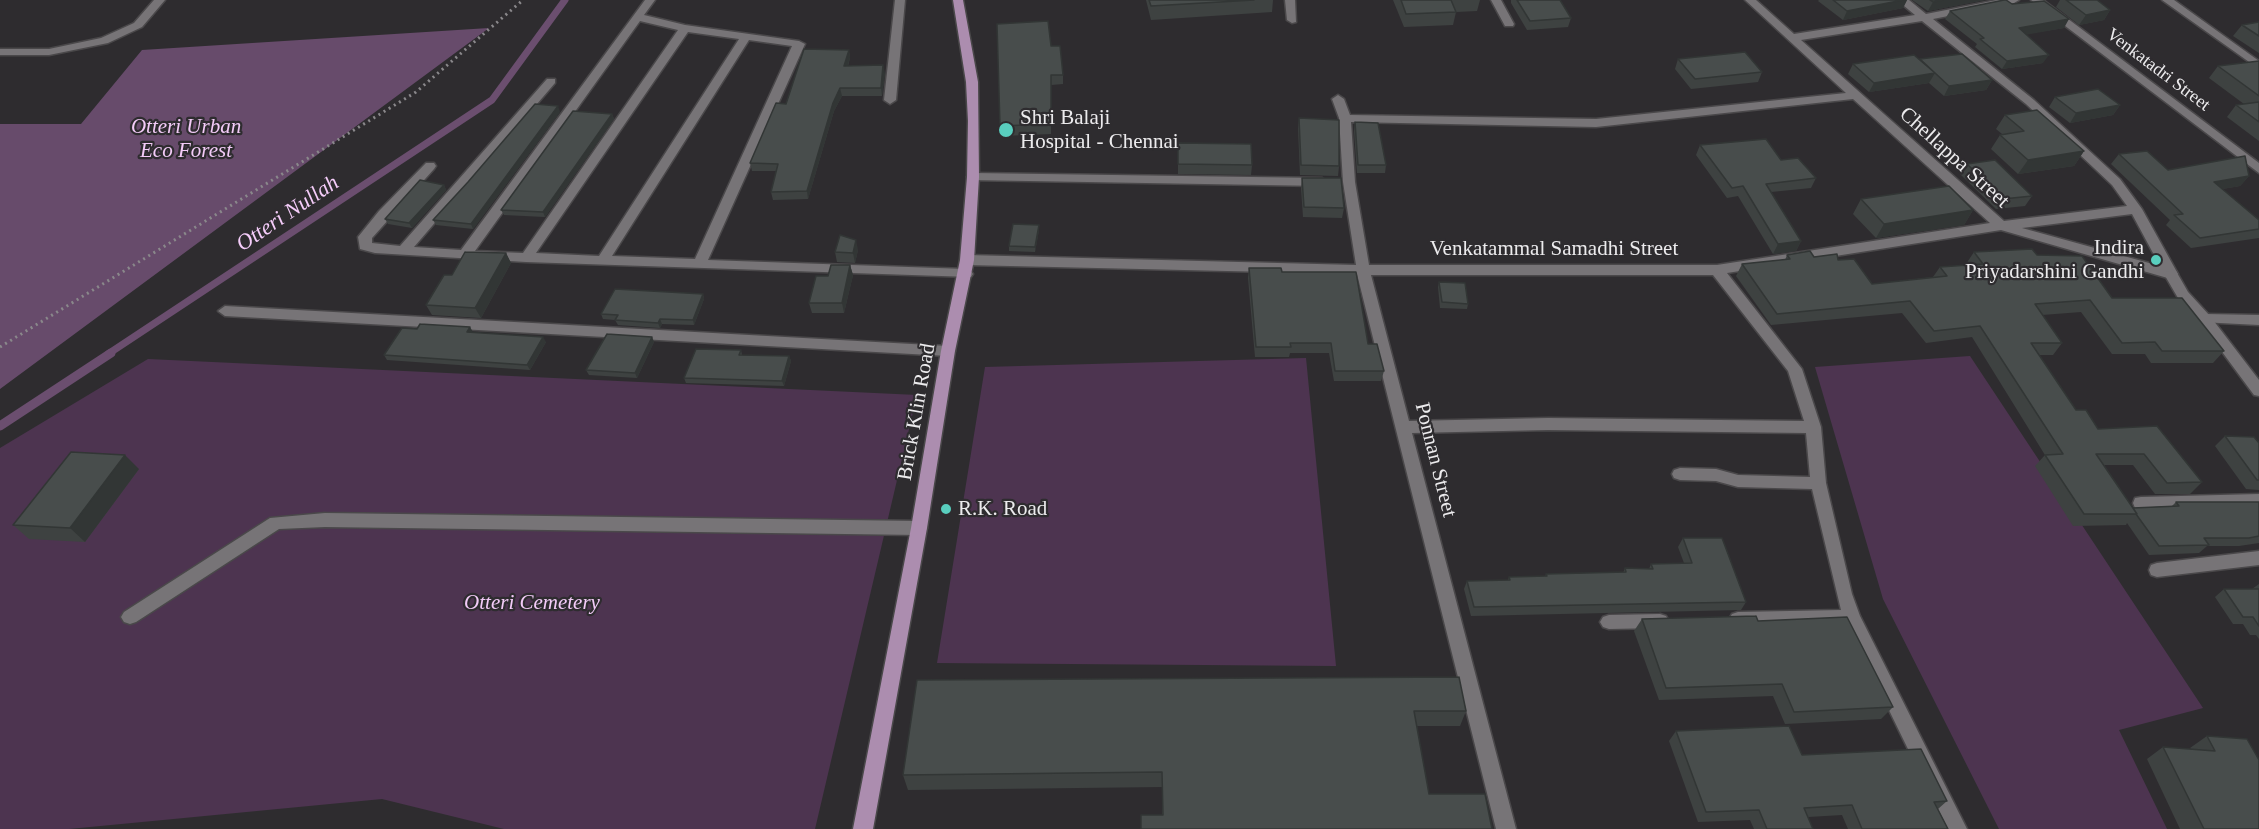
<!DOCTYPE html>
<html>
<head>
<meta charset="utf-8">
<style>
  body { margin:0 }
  canvas { display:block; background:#2e2c2f }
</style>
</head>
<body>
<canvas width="2259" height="829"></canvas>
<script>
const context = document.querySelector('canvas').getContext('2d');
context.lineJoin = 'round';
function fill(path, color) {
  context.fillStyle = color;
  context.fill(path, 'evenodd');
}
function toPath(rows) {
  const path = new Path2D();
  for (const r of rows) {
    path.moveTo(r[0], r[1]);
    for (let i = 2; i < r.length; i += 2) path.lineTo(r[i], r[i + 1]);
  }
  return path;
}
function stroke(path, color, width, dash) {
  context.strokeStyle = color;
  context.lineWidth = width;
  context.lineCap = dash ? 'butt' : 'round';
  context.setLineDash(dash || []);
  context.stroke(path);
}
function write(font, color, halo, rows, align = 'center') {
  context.font = font + ' "Times New Roman",serif';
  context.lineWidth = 4.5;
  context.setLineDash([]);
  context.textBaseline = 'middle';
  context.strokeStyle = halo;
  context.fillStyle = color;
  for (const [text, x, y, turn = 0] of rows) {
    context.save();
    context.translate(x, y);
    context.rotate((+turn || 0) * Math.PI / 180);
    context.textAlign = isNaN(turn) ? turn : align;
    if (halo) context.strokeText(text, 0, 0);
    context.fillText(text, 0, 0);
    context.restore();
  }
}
const green = toPath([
  [1970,356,2203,708,2119,730,2167,829,1999,829,1883,599,1815,367],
  [1306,358,1336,666,937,663,985,367],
  [148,359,917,395,815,829,504,829,382,799,69,829,0,829,0,448]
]);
const forest = toPath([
  [489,28,0,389,0,124,81,124,142,50]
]);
const streamFar1 = toPath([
  [108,354,492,100,565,0]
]);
const stream = toPath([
  [0,426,111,353]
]);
const path = toPath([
  [0,347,416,92,523,0]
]);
const lane = toPath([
  [154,0,165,0,142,27,108,43,49,55,0,55,0,49,49,49,101,38,134,23,154,0]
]);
const street = toPath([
  [645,0,655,0,644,15,685,25,799,41,805,44,708,260,966,269,971,271,973,274,971,277,526,262,375,253,360,249,358,237,379,211,426,163,434,163,436,166,434,169,372,238,372,243,400,246,547,79,555,79,555,83,414,247,461,250,645,0],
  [640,21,678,30,523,253,475,251,640,21],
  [688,32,739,39,599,256,536,253,688,32],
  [749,40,792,46,695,259,612,256,749,40],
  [895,0,905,0,896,100,890,104,884,100,895,0],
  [1285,0,1295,0,1296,22,1292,23,1287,20,1285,0],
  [1491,0,1501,0,1514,24,1513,26,1505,26,1491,0],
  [1745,0,1756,0,1794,34,1915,15,1897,0,1909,0,1926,14,1997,0,2019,0,2014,3,1933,19,2034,100,2120,179,2142,209,2178,274,2171,279,2001,230,1727,273,1802,369,1821,427,1826,483,1852,594,1860,616,1967,829,1947,829,1847,624,1738,626,1732,624,1729,619,1732,614,1738,612,1841,610,1812,489,1738,487,1716,481,1680,480,1674,478,1672,474,1674,470,1680,468,1716,469,1738,475,1810,477,1806,433,1548,430,1412,433,1516,829,1496,829,1357,274,967,265,960,260,967,255,1356,265,1343,182,1339,118,1332,99,1338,95,1344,99,1350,115,1596,119,1846,93,1745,0],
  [1922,21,2026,104,2112,185,2127,206,2004,221,1801,40,1922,21],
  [1853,99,1990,223,1717,265,1369,265,1355,182,1351,122,1596,127,1853,99],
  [2132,214,2160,266,2022,228,2132,214],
  [1371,275,1713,275,1788,371,1804,421,1548,418,1409,421,1371,275],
  [2031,0,2043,0,2259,163,2259,173,2031,0],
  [2162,0,2174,0,2259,61,2259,69,2162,0],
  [973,173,1322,178,1328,182,1322,186,969,180,967,177,973,173],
  [225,306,948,346,955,351,948,356,225,316,218,311,225,306],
  [2205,314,2259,315,2259,325,2200,322,2198,319,2205,314],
  [2259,494,2259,506,2141,509,2135,508,2133,503,2135,498,2141,497,2259,494],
  [325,513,919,521,925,523,927,528,925,533,919,535,325,527,279,529,136,622,130,624,124,622,121,617,124,612,270,518,325,513],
  [2259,551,2259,565,2157,577,2151,575,2149,570,2151,565,2157,563,2259,551],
  [1660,614,1666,616,1669,621,1666,626,1660,628,1609,629,1603,627,1600,622,1603,617,1609,615,1660,614]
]);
const secondary = toPath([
  [2171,269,2176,271,2188,292,2210,316,2259,380,2259,396,2254,395,2200,322,2178,298,2164,274,2171,269]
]);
const primary = toPath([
  [953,0,963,0,978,82,979,177,974,260,955,351,927,528,873,829,853,829,911,528,941,351,960,260,967,177,968,121,966,82,953,0]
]);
const wall = toPath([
  [1146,0,1273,0,1272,12,1151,20],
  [1393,0,1480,0,1477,11,1456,12,1453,25,1404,27],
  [1511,0,1560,0,1571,18,1568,27,1527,30,1511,3],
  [1819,0,1907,0,1903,8,1843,20,1818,1],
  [1912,0,1985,0,1928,11],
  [2060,0,2097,0,2110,10,2104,20,2079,25,2056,7],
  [2012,4,2064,28,2026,34,2043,63,2002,69,1975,47,1977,44,1945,19,1950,11],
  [2259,22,2259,53,2233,36,2242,25],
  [1051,46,1063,75,1063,84,1051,85,1051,134,1001,136,1000,126],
  [849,50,850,58,848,66,885,73,882,96,842,96,834,111,808,199,773,200,771,192,776,171,752,171,750,163,786,104],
  [1678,59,1762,72,1758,82,1691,89,1675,69],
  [1920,59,1992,80,1986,90,1944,96,1929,83,1869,92,1848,74,1853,64,1920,60],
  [2259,61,2259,141,2227,117,2236,105,2244,104,2209,78,2218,66],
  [2055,97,2120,105,2113,115,2070,123,2049,107],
  [560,112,473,229,436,225,433,220],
  [612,114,614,119,545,217,504,215,501,210],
  [2005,115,2084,151,2074,166,2018,174,1991,149,2000,135,2002,134,1996,129],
  [1299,118,1339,166,1338,176,1300,175,1298,128],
  [1355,122,1386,165,1385,173,1357,173,1354,131],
  [1178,143,1252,165,1251,175,1178,174],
  [1700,145,1781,160,1816,178,1811,188,1771,192,1801,241,1796,251,1773,254,1738,196,1727,198,1696,155],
  [2119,154,2168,170,2249,176,2240,186,2222,189,2259,220,2259,238,2191,248,2166,225,2170,220,2111,164],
  [1967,164,2032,196,2025,206,1996,209,1960,174],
  [1302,178,1344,208,1342,218,1303,217,1301,188],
  [444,185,446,190,412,228,388,224,385,219],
  [1861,199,1973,210,1964,225,1876,238,1853,214],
  [1039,230,1035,252,1009,251,1009,246],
  [858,250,855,263,837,262,835,252],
  [1974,252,2037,255,2112,298,2224,351,2213,363,2151,363,2145,354,2112,354,2081,312,2042,315,2062,343,2053,355,2039,355,2076,410,2098,429,2202,482,2190,494,2155,494,2133,465,2104,465,2133,508,2172,506,2176,502,2259,502,2259,543,2239,546,2207,546,2199,553,2149,555,2127,523,2126,525,2073,526,2035,466,2045,455,1972,337,1926,343,1902,313,1771,325,1736,276,1742,264,1785,260,1787,255,1814,257,1838,260,1872,284,1933,277,1940,267,1966,265,1966,264],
  [506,253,511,263,481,318,432,315,426,305,452,275],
  [850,265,853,275,844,313,812,313,809,303,828,276],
  [1249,268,1282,272,1368,344,1384,371,1381,381,1334,381,1329,353,1290,353,1289,357,1255,357,1248,278],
  [1439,282,1468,304,1467,309,1440,308,1438,287],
  [703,294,704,299,694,325,662,324,660,328,618,325,615,320,603,319,601,314],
  [473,332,546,342,530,370,387,360,384,355],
  [652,337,654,342,637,378,589,375,586,370],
  [741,350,742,355,789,356,791,361,784,386,686,383,684,378],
  [2225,436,2259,443,2259,490,2246,489,2215,446],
  [139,469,85,542,29,539,13,525],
  [1683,538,1746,602,1741,610,1471,616,1464,589,1467,581,1508,580,1509,577,1545,577,1546,574,1623,573,1625,568,1649,569,1651,564,1684,563,1678,547],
  [2259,584,2259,639,2256,635,2250,635,2243,624,2233,624,2215,597,2224,589,2252,589],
  [1642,619,1758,621,1893,707,1881,719,1785,724,1773,696,1659,700,1634,631],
  [917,680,1466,711,1460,726,1417,726,1429,794,1162,815,1162,787,908,790,903,775],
  [1676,731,1802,755,1947,801,1938,809,1948,829,1848,829,1842,815,1808,817,1813,829,1754,829,1750,820,1698,822,1669,741],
  [2207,736,2259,829,2180,829,2147,759,2163,747,2191,749,2190,748]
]);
const shadedWall = toPath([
  [1903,0,1907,0,1903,8,1843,20,1847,11],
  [1943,0,1985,0,1928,11,1933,2],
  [2110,10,2104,20,2079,25,2086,15],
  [2069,19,2064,28,2014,37,2019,28],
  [849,50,850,58,845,74,844,66],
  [2049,55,2043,63,2002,69,2007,61],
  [883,65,885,73,882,96,881,88],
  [1935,73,1929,83,1869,92,1874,83],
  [1992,80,1986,90,1944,96,1949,86],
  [840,88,842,96,834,111,808,199,807,191,833,103],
  [2120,105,2113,115,2070,123,2076,113],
  [558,106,560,112,473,229,471,224],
  [612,114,614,119,545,217,543,212],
  [2084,151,2074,166,2018,174,2028,160],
  [2249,176,2240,186,2205,192,2214,182],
  [444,185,446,190,412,228,409,223],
  [1973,210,1964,225,1876,238,1884,224],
  [1039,225,1039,230,1035,252,1035,247],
  [856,240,858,250,855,263,853,253],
  [1801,241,1796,251,1773,254,1778,244],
  [506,253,511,263,481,318,475,308],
  [850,265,853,275,844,313,842,303],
  [703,294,704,299,694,325,693,320],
  [660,319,662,324,660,328,658,323],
  [470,327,473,332,470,337,467,332],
  [543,337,546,342,530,370,527,365],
  [652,337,654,342,637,378,635,373],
  [789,356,791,361,784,386,782,381],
  [125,455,139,469,85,542,70,528]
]);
const building = toPath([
  [1149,0,1254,0,1151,6,1149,0],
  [1401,0,1451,0,1456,12,1406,14,1401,0],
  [1517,0,1560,0,1571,18,1530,21,1517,0],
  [1833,0,1903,0,1847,11,1833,0],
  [1930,0,1943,0,1933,2,1930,0],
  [2004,0,2006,0,2012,4,2044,1,2069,19,2019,28,2049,55,2007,61,1980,39,1984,38,1950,11,2004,0],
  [2066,0,2097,0,2110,10,2086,15,2066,0],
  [1048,21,1051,46,1060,46,1063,75,1051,75,1051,124,1000,126,997,24,1048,21],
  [2259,22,2259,36,2242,25,2259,22],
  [804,49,849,50,844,66,883,65,881,88,840,88,833,103,807,191,771,192,778,164,750,163,776,103,786,104,804,49],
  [1745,52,1762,72,1695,79,1678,59,1745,52],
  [1962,54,1992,80,1949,86,1920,59,1962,54],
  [1914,55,1935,73,1874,83,1853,64,1914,55],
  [2259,61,2259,96,2218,66,2259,61],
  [2098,89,2120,105,2076,113,2055,97,2098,89],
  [2259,102,2259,122,2236,105,2259,102],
  [535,104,558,106,471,224,433,220,468,182,535,104],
  [2037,110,2084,151,2028,160,2000,135,2024,131,2005,115,2037,110],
  [573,111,612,114,543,212,501,210,573,111],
  [1299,118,1339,120,1339,166,1301,165,1299,118],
  [1355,122,1378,123,1386,165,1358,165,1355,122],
  [1766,139,1781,160,1798,158,1816,178,1766,184,1801,241,1778,244,1743,186,1732,188,1700,145,1766,139],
  [1178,143,1251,144,1252,165,1178,164,1178,143],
  [2147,151,2168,170,2245,156,2249,176,2214,182,2259,220,2259,229,2200,238,2174,215,2183,214,2119,154,2147,151],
  [1995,160,2032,196,2003,199,1967,164,1995,160],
  [1302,178,1341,178,1344,208,1304,207,1302,178],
  [420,180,444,185,409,223,385,219,420,180],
  [1949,186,1973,210,1884,224,1861,199,1949,186],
  [1013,224,1039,225,1035,247,1009,246,1013,224],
  [840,235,856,240,853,253,835,252,840,235],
  [2032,249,2037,255,2082,256,2112,298,2182,298,2224,351,2162,351,2155,342,2122,343,2090,300,2035,304,2062,343,2031,343,2076,410,2086,410,2098,429,2157,426,2202,482,2167,483,2144,454,2096,454,2137,514,2084,514,2045,455,2063,454,1980,326,1934,331,1910,301,1777,314,1742,264,1790,259,1787,255,1810,251,1814,257,1837,254,1838,260,1854,259,1872,284,1947,276,1940,267,1983,264,1974,252,2032,249],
  [465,252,506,253,475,308,426,305,444,275,452,275,465,252],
  [831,265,850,265,842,303,809,303,816,276,828,276,831,265],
  [1249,268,1281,268,1282,272,1356,272,1368,344,1377,344,1384,371,1335,371,1331,343,1290,343,1291,347,1256,347,1249,268],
  [1439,282,1465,283,1468,304,1442,302,1439,282],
  [615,289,703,294,693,320,660,319,658,323,615,320,618,315,601,314,615,289],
  [420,324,470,327,467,332,543,337,527,365,384,355,402,328,417,329,420,324],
  [607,334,652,337,635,373,586,370,607,334],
  [696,349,741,350,739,355,789,356,782,381,684,378,696,349],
  [2225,436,2254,437,2259,443,2259,480,2257,480,2225,436],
  [71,452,125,455,70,528,13,525,71,452],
  [2176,502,2259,502,2259,536,2249,538,2204,538,2209,545,2159,546,2136,514,2137,514,2133,508,2179,506,2176,502],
  [1683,538,1722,538,1746,602,1474,607,1467,581,1510,580,1509,577,1547,576,1546,574,1626,572,1625,568,1653,569,1651,564,1692,563,1683,538],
  [2224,589,2259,589,2259,626,2253,617,2243,617,2224,589],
  [1756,616,1758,621,1847,617,1893,707,1794,712,1782,684,1666,688,1642,619,1756,616],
  [1459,677,1466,711,1414,711,1429,794,1485,794,1492,829,1141,829,1141,815,1163,815,1162,772,903,775,917,680,1459,677],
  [1789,726,1802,755,1921,749,1947,801,1934,802,1948,829,1862,829,1852,805,1804,808,1813,829,1767,829,1759,810,1706,812,1676,731,1789,726],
  [2207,736,2247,739,2259,760,2259,829,2204,829,2163,747,2215,751,2207,736]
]);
const markers = [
  [1006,130,8,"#59cebe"],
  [2156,260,6,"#59cebe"],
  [946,509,6,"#59cebe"]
];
const farStreetnames = [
  ["Venkatadri Street",2158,70,37]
];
const poiNames = [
  ["Shri Balaji",1020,118],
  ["Hospital - Chennai",1020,142],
  ["Indira",2144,248,"right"],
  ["Priyadarshini Gandhi",2144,272,"right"],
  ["R.K. Road",958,509]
];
const parkNames = [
  ["Otteri Urban",186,127],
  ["Eco Forest",186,151],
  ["Otteri Cemetery",532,603]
];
const streetNames = [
  ["Chellappa Street",1954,158,42],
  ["Venkatammal Samadhi Street",1554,249],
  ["Brick Klin Road",917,412,-80],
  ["Ponnan Street",1435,460,76]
];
const waterNames = [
  ["Otteri Nullah",288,214,-34]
];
fill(green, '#4d3450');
fill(forest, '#674b6b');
stroke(streamFar1, '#6b4e6f', 7);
stroke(stream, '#6b4e6f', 9);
stroke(lane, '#4a484a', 3);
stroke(street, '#4a484a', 3);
stroke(secondary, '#4a484a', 3);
stroke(primary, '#4a484a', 3);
stroke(path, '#8a888b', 3, [2, 4]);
fill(lane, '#777477');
fill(street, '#777477');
fill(secondary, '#777477');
fill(primary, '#ac8daf');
fill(wall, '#3e4241');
fill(shadedWall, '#323635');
fill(building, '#484d4c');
stroke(building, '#323635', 1.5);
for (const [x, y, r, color] of markers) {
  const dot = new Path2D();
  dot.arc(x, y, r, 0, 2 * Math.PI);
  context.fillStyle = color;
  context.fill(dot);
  stroke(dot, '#2e2c2f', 2);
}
write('18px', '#ecebed', '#2e2c2f', farStreetnames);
write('21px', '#ecebed', '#2e2c2f', poiNames, 'left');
write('italic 21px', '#f3cbf8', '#2e2c2f', parkNames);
write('21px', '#ecebed', '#2e2c2f', streetNames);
write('italic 22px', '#f5cdfa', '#2e2c2f', waterNames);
</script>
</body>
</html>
